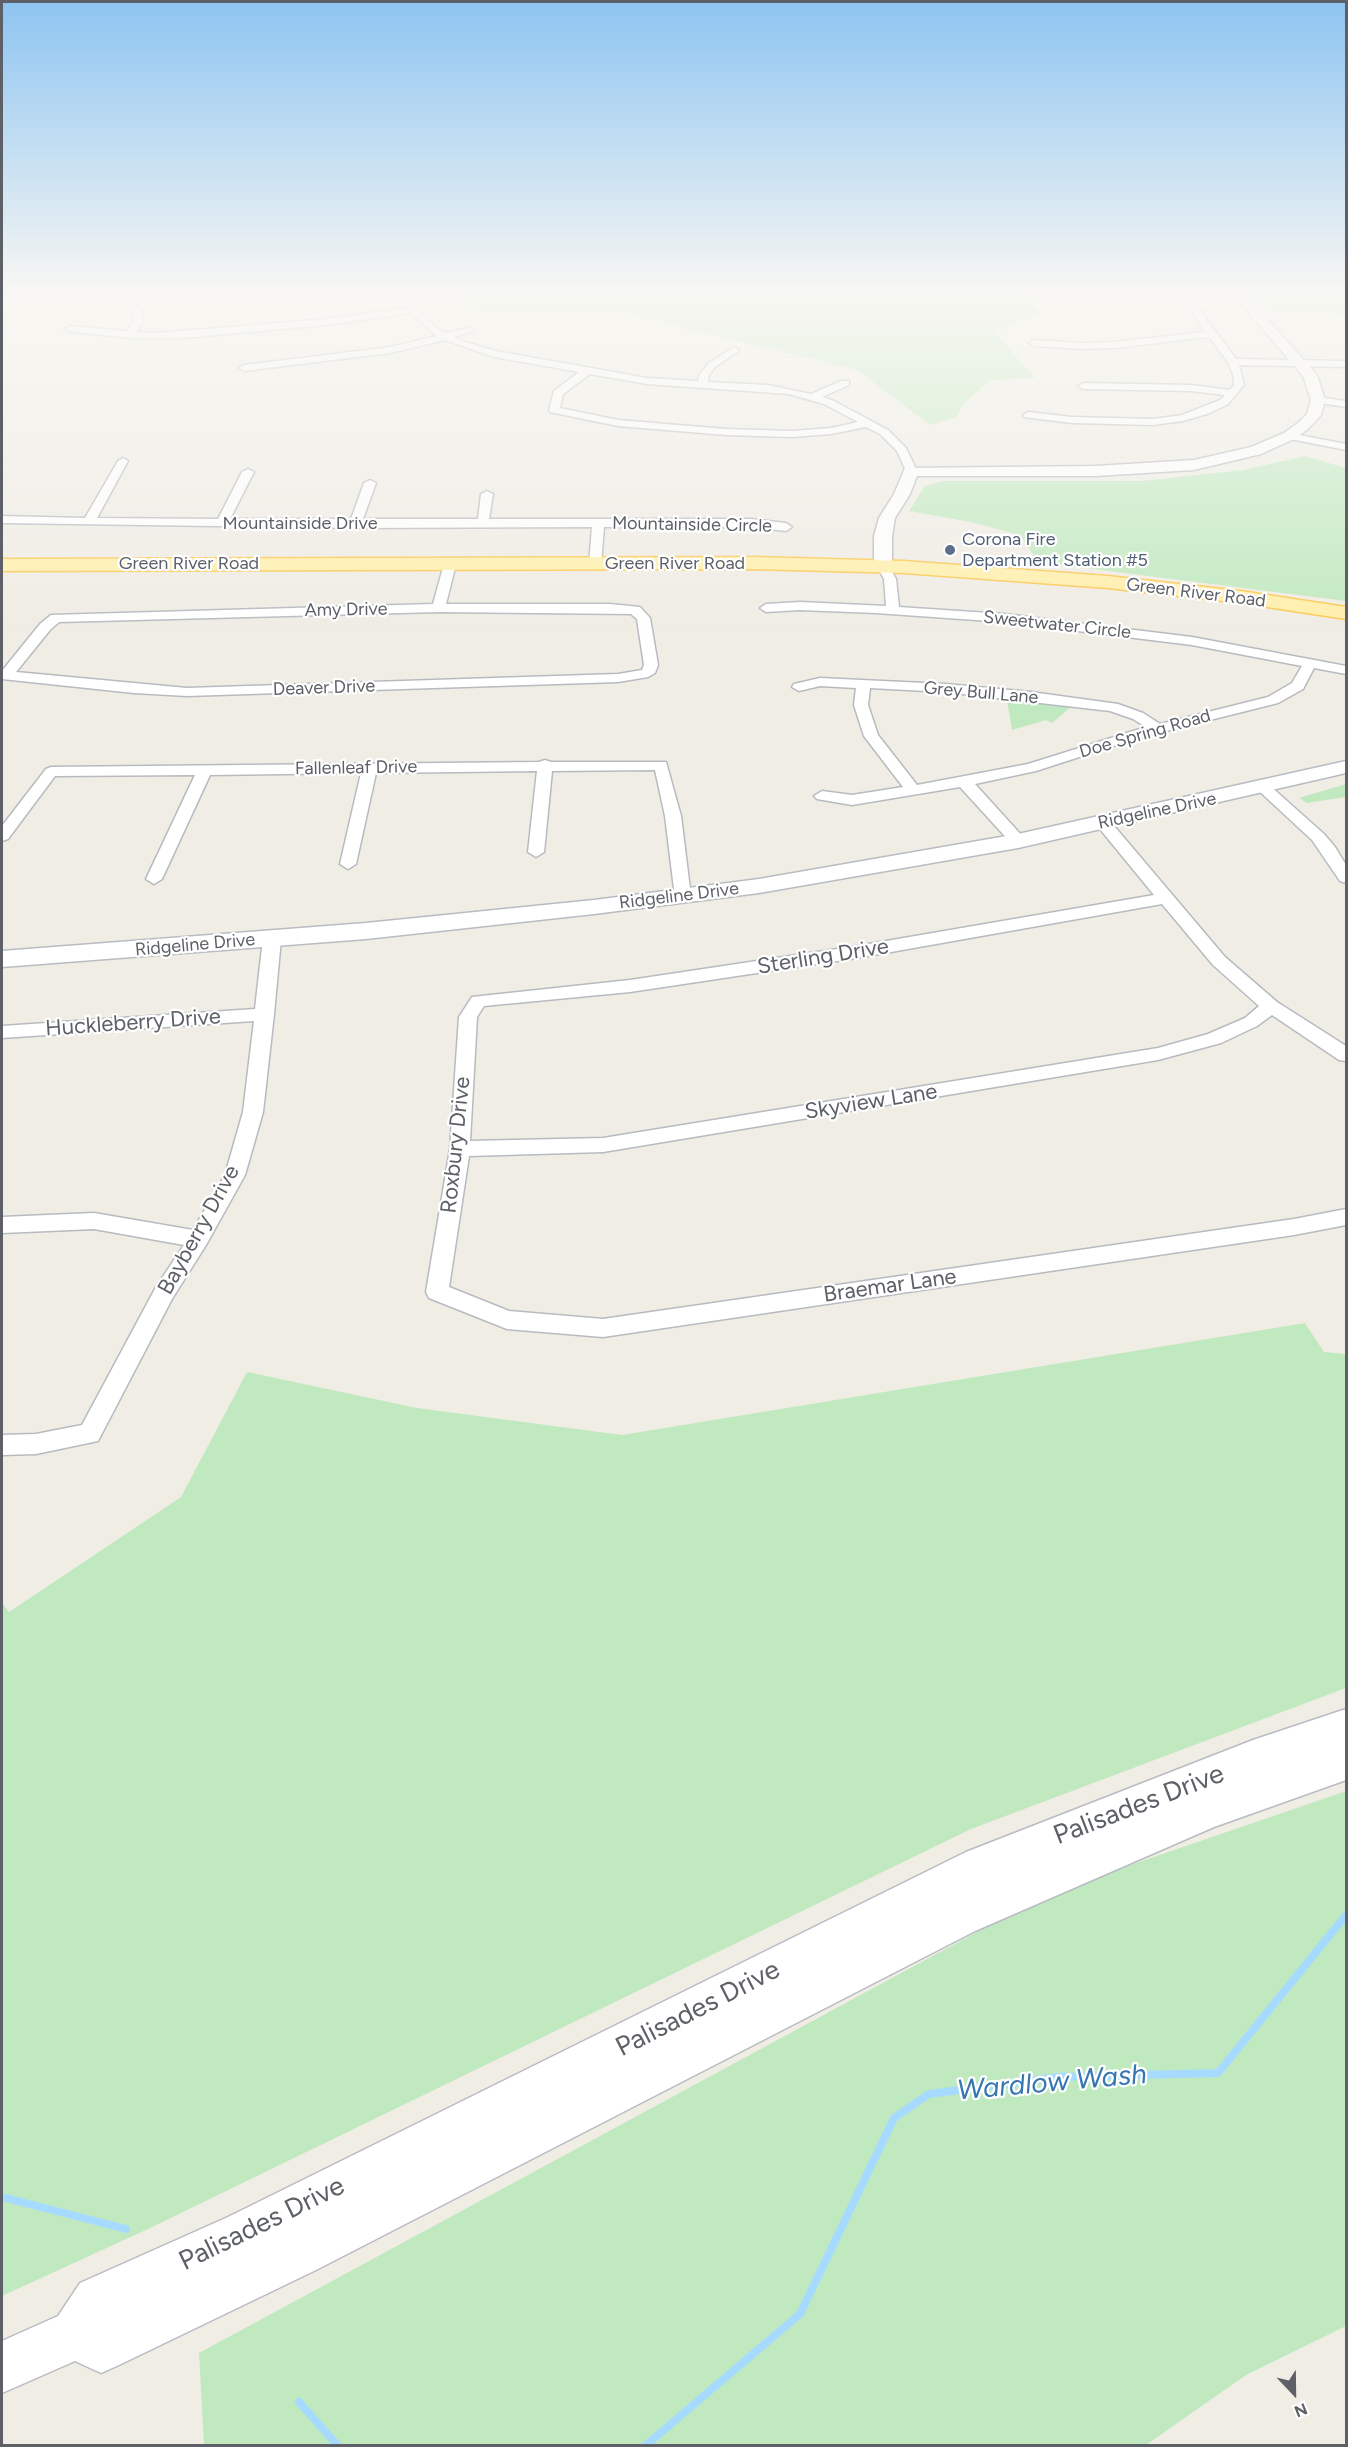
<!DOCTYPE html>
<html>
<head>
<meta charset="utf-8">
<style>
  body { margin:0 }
  #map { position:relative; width:1348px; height:2447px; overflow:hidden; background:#f0ede5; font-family:Figtree,sans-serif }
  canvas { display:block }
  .frame { position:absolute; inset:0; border:3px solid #5d6167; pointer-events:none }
  .north { position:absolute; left:1264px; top:2363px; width:60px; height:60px; -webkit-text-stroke:4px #fff; paint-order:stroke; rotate:158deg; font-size:16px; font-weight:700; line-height:24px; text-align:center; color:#5d6167 }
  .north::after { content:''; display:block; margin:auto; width:21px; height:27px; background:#5d6167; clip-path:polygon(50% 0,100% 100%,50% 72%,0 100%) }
</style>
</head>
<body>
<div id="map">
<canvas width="1348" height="2447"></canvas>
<div class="frame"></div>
<div class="north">N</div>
</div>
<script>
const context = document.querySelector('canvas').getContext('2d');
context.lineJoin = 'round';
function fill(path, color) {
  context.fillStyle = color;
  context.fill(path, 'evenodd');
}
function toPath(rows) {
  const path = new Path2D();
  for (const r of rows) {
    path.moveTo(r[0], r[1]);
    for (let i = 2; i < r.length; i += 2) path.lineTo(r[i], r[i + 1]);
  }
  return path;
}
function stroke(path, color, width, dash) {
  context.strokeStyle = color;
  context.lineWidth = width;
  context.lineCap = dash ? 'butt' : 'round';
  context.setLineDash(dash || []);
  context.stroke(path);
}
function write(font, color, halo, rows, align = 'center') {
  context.font = font + ' Figtree,sans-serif';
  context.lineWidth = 4.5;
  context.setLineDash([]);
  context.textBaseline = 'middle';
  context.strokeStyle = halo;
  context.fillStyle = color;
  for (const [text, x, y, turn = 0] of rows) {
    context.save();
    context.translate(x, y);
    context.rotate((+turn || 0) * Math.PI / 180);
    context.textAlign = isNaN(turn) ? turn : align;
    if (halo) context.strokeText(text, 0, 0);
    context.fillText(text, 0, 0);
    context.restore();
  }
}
const green = toPath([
  [463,294,1026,294,1040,314,994,331,1035,378,990,380,964,404,956,417,930,425,857,370,613,310,477,310],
  [1253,294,1346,294,1346,318,1327,311,1270,311],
  [1305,456,1346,468,1346,601,1038,562,1020,535,971,522,909,511,925,486,943,481,1142,481,1243,470],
  [1007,700,1071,707,1052,723,1046,720,1012,730],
  [1346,784,1346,797,1307,803,1299,798],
  [1305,1323,1324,1352,1346,1354,1346,1688,971,1829,148,2229,2,2296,2,1602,9,1612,181,1497,247,1372,417,1408,622,1435],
  [1346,1791,1346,2326,1246,2375,1146,2445,204,2445,199,2353,1049,1893]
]);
const streamFar1 = toPath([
  [1342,294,1346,296]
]);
const stream = toPath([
  [2,2197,126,2229],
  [299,2402,338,2446],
  [645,2446,800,2314,894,2118,929,2094,1058,2077,1218,2073,1346,1915]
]);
const street = toPath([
  [101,294,112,294,134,303,142,310,144,321,136,332,156,333,326,319,408,308,398,294,406,294,421,314,439,330,446,333,473,327,473,331,454,337,462,341,496,351,647,378,698,381,699,375,709,363,734,347,739,350,737,352,715,367,709,375,708,382,768,385,811,394,841,381,849,381,849,385,822,397,832,400,888,430,906,448,917,471,915,473,907,473,897,451,880,434,866,427,831,434,792,437,726,435,618,426,550,412,549,410,554,391,579,372,494,357,445,340,390,353,244,371,239,368,244,365,390,347,437,336,411,313,326,325,183,338,129,338,67,331,65,329,70,326,127,331,134,321,133,311,101,294],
  [590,374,647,384,789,394,824,404,858,422,831,428,792,431,726,429,618,420,560,408,563,394,590,374],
  [1180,294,1209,294,1205,297,1190,297,1236,359,1346,361,1346,367,1239,365,1244,385,1228,404,1210,413,1183,421,1153,425,1072,423,1024,417,1023,415,1028,412,1072,417,1153,419,1182,415,1220,400,1225,395,1191,391,1083,389,1078,386,1083,383,1191,385,1230,390,1234,385,1233,374,1228,362,1209,337,1115,348,1082,349,1034,346,1029,343,1034,340,1082,343,1115,342,1205,332,1180,294],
  [1318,397,1346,401,1346,407,1314,402,1314,398,1318,397],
  [1289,433,1346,444,1346,450,1285,438,1284,436,1289,433],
  [123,458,128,461,97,518,218,519,242,472,248,469,254,472,230,519,351,519,364,483,370,480,376,483,363,519,478,519,481,494,487,491,493,494,489,519,751,519,786,523,792,527,786,531,751,527,604,527,601,564,595,568,589,564,592,527,355,528,2,523,2,516,85,518,118,461,123,458],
  [450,560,456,564,446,604,610,604,640,607,650,618,658,665,655,673,648,677,618,682,187,696,134,693,2,679,2,671,40,624,51,615,433,604,444,564,450,560],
  [439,612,631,614,637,619,644,665,642,670,618,674,187,688,16,672,50,630,59,622,439,612],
  [883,562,887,563,896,579,899,607,1004,614,1192,637,1346,666,1346,674,1314,668,1303,689,1278,703,1138,738,1036,771,975,784,1024,838,1026,841,1018,846,1012,844,960,787,852,805,817,799,814,796,822,791,852,795,903,787,864,736,854,705,856,688,820,686,799,691,792,687,794,684,820,678,945,684,1031,692,1118,704,1143,713,1160,724,1268,697,1292,683,1302,666,1192,645,1004,622,876,613,800,610,766,612,760,608,766,604,800,602,886,606,884,579,877,566,883,562],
  [870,688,945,692,1110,711,1133,719,1146,727,1028,764,917,785,878,735,868,705,870,688],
  [545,760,551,762,666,762,681,816,691,897,689,901,677,901,675,897,665,816,655,770,552,771,544,852,536,857,528,852,537,771,376,773,356,864,348,869,340,864,361,773,210,775,162,879,154,884,146,879,195,775,55,776,8,839,2,841,2,826,46,769,51,767,539,762,545,760],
  [1263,782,1268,784,1324,834,1335,847,1346,865,1346,883,1340,881,1312,840,1258,790,1255,787,1263,782],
  [1103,818,1109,820,1225,957,1277,1002,1346,1046,1346,1061,1339,1060,1272,1015,1257,1026,1221,1043,1158,1060,603,1152,469,1156,449,1287,509,1311,603,1319,1294,1219,1346,1209,1346,1225,1294,1235,603,1337,507,1329,429,1298,426,1292,450,1149,459,1017,472,997,630,980,857,946,1154,895,1095,823,1103,818],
  [1162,904,1213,965,1259,1006,1245,1018,1208,1034,1158,1048,603,1138,470,1141,477,1017,484,1006,630,992,857,958,1162,904],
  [272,934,278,935,281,939,274,1014,263,1112,245,1175,206,1245,172,1299,98,1441,36,1454,2,1455,2,1435,36,1434,82,1425,156,1287,184,1245,94,1229,2,1233,2,1217,94,1213,193,1230,225,1175,243,1112,254,1021,2,1038,2,1026,255,1009,263,939,266,935,272,934]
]);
const secondary = toPath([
  [1233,294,1245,294,1317,375,1325,400,1321,415,1308,429,1294,439,1261,454,1194,470,1095,476,917,476,910,494,895,518,892,536,892,566,889,570,883,571,877,570,874,566,874,536,879,518,894,494,905,468,1095,466,1194,460,1251,447,1284,433,1298,423,1307,414,1311,400,1303,376,1233,294],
  [1346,761,1346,773,1018,848,759,893,594,914,366,939,2,967,2,951,366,923,594,900,759,879,1018,834,1346,761],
  [1346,1709,1346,1780,1214,1827,975,1931,316,2270,119,2365,101,2373,75,2361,2,2393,2,2341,58,2316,80,2283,228,2217,966,1852,1253,1740,1346,1709]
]);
const primary = toPath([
  [754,557,904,561,1108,576,1241,591,1346,607,1346,619,1241,603,1108,588,904,573,754,569,2,571,2,559,754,557]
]);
const markers = [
  [950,550,6,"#5c6f8a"]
];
const farStreetnames = [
  ["Mountainside Drive",300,524],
  ["Mountainside Circle",692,525,1],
  ["Green River Road",189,564],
  ["Green River Road",675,564],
  ["Green River Road",1196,593,7],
  ["Amy Drive",346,610,-1],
  ["Sweetwater Circle",1057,625,6],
  ["Deaver Drive",324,688,-2],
  ["Grey Bull Lane",981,693,5],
  ["Doe Spring Road",1145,734,-16],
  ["Fallenleaf Drive",356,768,-1],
  ["Ridgeline Drive",1157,811,-12],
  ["Ridgeline Drive",679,896,-7],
  ["Ridgeline Drive",195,945,-5]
];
const farServicenames = [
  ["Corona Fire",962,540],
  ["Department Station #5",962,561]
];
const streetNames = [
  ["Sterling Drive",823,957,-9],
  ["Huckleberry Drive",133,1023,-4],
  ["Skyview Lane",871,1102,-9],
  ["Roxbury Drive",456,1145,-84],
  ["Bayberry Drive",199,1230,-61],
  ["Braemar Lane",890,1286,-8]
];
const nearStreetnames = [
  ["Palisades Drive",1139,1805,-21],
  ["Palisades Drive",698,2009,-27],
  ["Palisades Drive",262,2224,-26]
];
const nearWaternames = [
  ["Wardlow Wash",1052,2083,-5]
];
fill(green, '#c1e9c0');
stroke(streamFar1, '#a6dbff', 2);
stroke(stream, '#a6dbff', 8);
stroke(street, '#b7bbc0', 3);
stroke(secondary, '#b8bcc2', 3);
stroke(primary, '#fcc852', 3);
fill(street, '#fff');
fill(secondary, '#fff');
fill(primary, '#ffefab');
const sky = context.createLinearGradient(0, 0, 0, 636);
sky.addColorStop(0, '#8dc4f1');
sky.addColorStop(0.46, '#f8f7f3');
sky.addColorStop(1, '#f8f7f300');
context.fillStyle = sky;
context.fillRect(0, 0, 1348, 636);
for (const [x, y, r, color] of markers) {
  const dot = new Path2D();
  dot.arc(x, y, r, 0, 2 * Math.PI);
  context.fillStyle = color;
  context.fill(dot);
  stroke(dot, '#fff', 2);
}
write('18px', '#5d6167', '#fff', farStreetnames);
write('18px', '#4e5e75', '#fff', farServicenames, 'left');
write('22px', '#5d6167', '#fff', streetNames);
write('27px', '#5d6167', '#fff', nearStreetnames);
write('italic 28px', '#3776b1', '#fff', nearWaternames);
</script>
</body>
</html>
